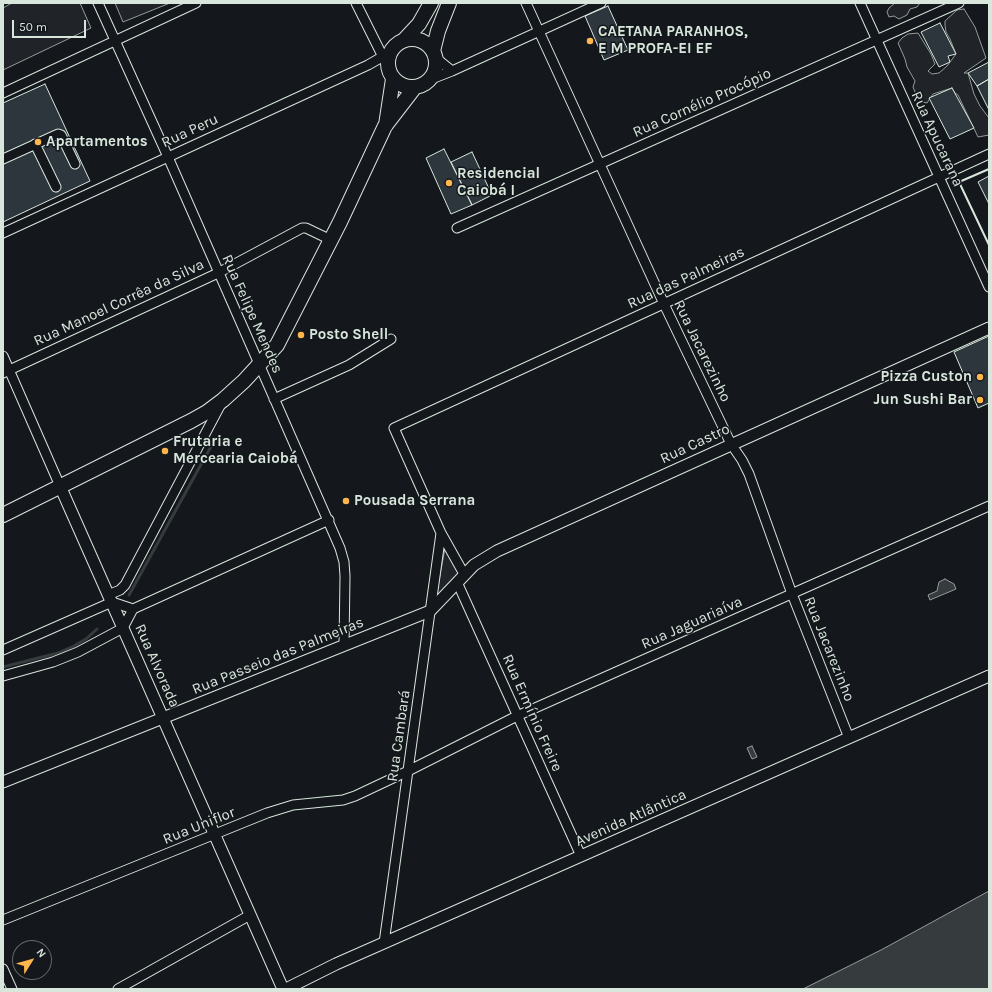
<!DOCTYPE html>
<html>
<head>
<meta charset="utf-8">
<style>
  body { margin:0 }
  #map { position:relative; width:992px; height:992px; overflow:hidden; background:#14181c; font-family:Karla,sans-serif }
  canvas { display:block }
  .frame { position:absolute; inset:0; border:4px solid #d8e6dc; pointer-events:none }
  .north { position:absolute; left:12px; top:940px; width:40px; height:40px; box-sizing:border-box; background:#14181c; border:1px solid #626a69; border-radius:50%; rotate:53deg; font-size:11px; font-weight:700; line-height:16px; text-align:center; color:#d8e6dc }
  .north::after { content:''; display:block; margin:auto; width:14px; height:18px; background:#ffb74d; clip-path:polygon(50% 0,100% 100%,50% 72%,0 100%) }
  .scale { position:absolute; left:12px; top:20px; width:74px; height:18px; box-sizing:border-box; border:2px solid #d8e6dc; border-top:0; padding-left:5px; font-size:12px; line-height:14px; white-space:nowrap; color:#d8e6dc; -webkit-text-stroke:3px #14181c; paint-order:stroke }
</style>
</head>
<body>
<div id="map">
<canvas width="992" height="992"></canvas>
<div class="frame"></div>
<div class="north">N</div>
<div class="scale">50 m</div>
</div>
<script>
const context = document.querySelector('canvas').getContext('2d');
context.lineJoin = 'round';
function fill(path, color) {
  context.fillStyle = color;
  context.fill(path, 'evenodd');
}
function toPath(rows) {
  const path = new Path2D();
  for (const r of rows) {
    if (r.length === 3) {
      path.moveTo(r[0] + r[2], r[1]);
      path.arc(r[0], r[1], r[2], 0, 2 * Math.PI);
      continue;
    }
    path.moveTo(r[0], r[1]);
    for (let i = 2; i < r.length; i += 2) path.lineTo(r[i], r[i + 1]);
  }
  return path;
}
function stroke(path, color, width, dash) {
  context.strokeStyle = color;
  context.lineWidth = width;
  context.lineCap = dash ? 'butt' : 'round';
  context.setLineDash(dash || []);
  context.stroke(path);
}
function write(font, color, halo, rows, align = 'center') {
  context.font = font + ' Karla,sans-serif';
  context.lineWidth = 3;
  context.setLineDash([]);
  context.textBaseline = 'middle';
  context.strokeStyle = halo;
  context.fillStyle = color;
  for (const [text, x, y, turn = 0] of rows) {
    context.save();
    context.translate(x, y);
    context.rotate((+turn || 0) * Math.PI / 180);
    context.textAlign = isNaN(turn) ? turn : align;
    if (halo) context.strokeText(text, 0, 0);
    context.fillText(text, 0, 0);
    context.restore();
  }
}
const green = toPath([
  [12,3,80,3,91,28,3,70,3,8,12,3],
  [115,3,170,3,123,22,115,3],
  [895,3,920,3,917,7,910,9,907,15,899,19,894,16,889,17,887,12,889,8,895,3],
  [964,9,975,27,986,58,964,73,968,73,974,94,980,106,989,118,989,135,978,137,958,95,955,93,952,88,933,94,927,103,922,102,915,92,913,87,915,81,907,67,905,59,898,43,902,38,908,34,918,33,931,54,935,64,928,71,932,74,939,73,947,66,956,54,950,39,946,32,945,25,945,21,957,10,964,9],
  [445,548,459,573,436,597,445,548]
]);
const water = toPath([
  [945,579,954,584,956,589,930,600,928,595,937,591,939,582,945,579],
  [752,746,757,757,752,759,747,748,752,746],
  [989,891,989,989,803,989,881,950,989,891]
]);
const stream = toPath([
  [129,595,214,441],
  [3,667,58,653,74,646,86,639,97,629]
]);
const building = toPath([
  [608,6,628,50,604,60,585,16,608,6],
  [940,23,956,54,948,56,950,62,939,67,921,32,940,23],
  [989,62,989,79,977,86,968,73,989,62],
  [989,79,989,110,977,86,989,79],
  [45,84,90,181,3,222,3,103,45,84],
  [952,88,974,128,950,139,929,98,952,88],
  [444,149,472,205,451,214,426,158,444,149],
  [472,152,492,195,472,205,451,162,472,152],
  [989,176,989,204,978,182,989,176],
  [989,336,989,403,978,408,954,352,989,336]
]);
const minor = toPath([
  [98,3,168,157,340,548,344,562,345,576,344,645],
  [356,3,388,67],
  [526,3,664,304,731,444,742,460,749,474,792,594,849,738],
  [860,3,989,287],
  [436,58,452,71],
  [429,80,452,71,601,3],
  [3,93,196,3],
  [35,144,56,187],
  [3,159,58,134,61,135,75,164],
  [457,228,959,3],
  [3,233,368,65,389,53],
  [3,356,60,486],
  [3,373,218,273,302,228,306,228,331,240],
  [274,399,349,365,391,339],
  [464,574,441,533,394,428,989,154],
  [457,582,581,856],
  [108,595,120,590,125,585,221,404],
  [3,650,112,602,133,609],
  [3,676,53,662,78,652,123,628,133,609,329,520],
  [3,920,267,813,293,805,343,800,355,796,408,771,517,716,989,506],
  [384,943,441,533],
  [3,969,12,989],
  [118,989,250,915]
]);
const tertiary = toPath([
  [60,486,283,989],
  [3,782,430,611,474,565,497,551,989,328],
  [286,989,336,964,989,676]
]);
const primary = toPath([
  [412,63,24],
  [405,39,419,24,431,3],
  [433,51,438,31,449,3],
  [386,125,393,79],
  [3,515,191,421,207,412,223,400,244,381,277,345,340,222,385,126,415,87]
]);
const wall = toPath([
  [989,169,959,182,989,245]
]);
const markers = [
  [590,41,4,"#ffb74d"],
  [38,142,4,"#ffb74d"],
  [449,183,4,"#ffb74d"],
  [301,335,4,"#ffb74d"],
  [980,377,4,"#ffb74d"],
  [980,400,4,"#ffb74d"],
  [165,451,4,"#ffb74d"],
  [346,501,4,"#ffb74d"]
];
const poiNames = [
  ["CAETANA PARANHOS,",598,32],
  ["E M PROFA-EI EF",598,49],
  ["Apartamentos",46,142],
  ["Residencial",457,174],
  ["Caiobá I",457,191],
  ["Posto Shell",309,335],
  ["Pizza Custon",972,377,"right"],
  ["Jun Sushi Bar",972,400,"right"],
  ["Frutaria e",173,442],
  ["Mercearia Caiobá",173,459],
  ["Pousada Serrana",354,501]
];
const streetNames = [
  ["Rua Cornélio Procópio",702,103,-24],
  ["Rua Peru",190,131,-25],
  ["Rua Apucarana",937,139,65],
  ["Rua das Palmeiras",686,278,-25],
  ["Rua Manoel Corrêa da Silva",119,303,-25],
  ["Rua Felipe Mendes",252,314,66],
  ["Rua Jacarezinho",702,351,64],
  ["Rua Castro",695,444,-25],
  ["Rua Jaguariaíva",692,623,-24],
  ["Rua Jacarezinho",829,649,68],
  ["Rua Passeio das Palmeiras",278,656,-22],
  ["Rua Alvorada",157,666,66],
  ["Rua Ermínio Freire",532,713,66],
  ["Rua Cambará",399,736,-82],
  ["Avenida Atlântica",631,818,-24],
  ["Rua Uniflor",199,826,-22]
];
fill(green, '#202428');
stroke(green, '#939e99', 1);
fill(water, '#363b3e');
stroke(water, '#939e99', 1);
stroke(stream, '#363b3e', 3);
fill(building, '#2c363c');
stroke(building, '#d8e6dc', 1);
stroke(minor, '#d8e6dc', 11);
stroke(tertiary, '#d8e6dc', 13);
stroke(primary, '#d8e6dc', 16);
stroke(minor, '#14181c', 9);
stroke(tertiary, '#14181c', 11);
stroke(primary, '#14181c', 14);
stroke(wall, '#d8e6dc', 2);
for (const [x, y, r, color] of markers) {
  const dot = new Path2D();
  dot.arc(x, y, r, 0, 2 * Math.PI);
  context.fillStyle = color;
  context.fill(dot);
  stroke(dot, '#14181c', 1.5);
}
write('bold 15px', '#d8e6dc', '#14181c', poiNames, 'left');
write('15px', '#d8e6dc', '#14181c', streetNames);
</script>
</body>
</html>
